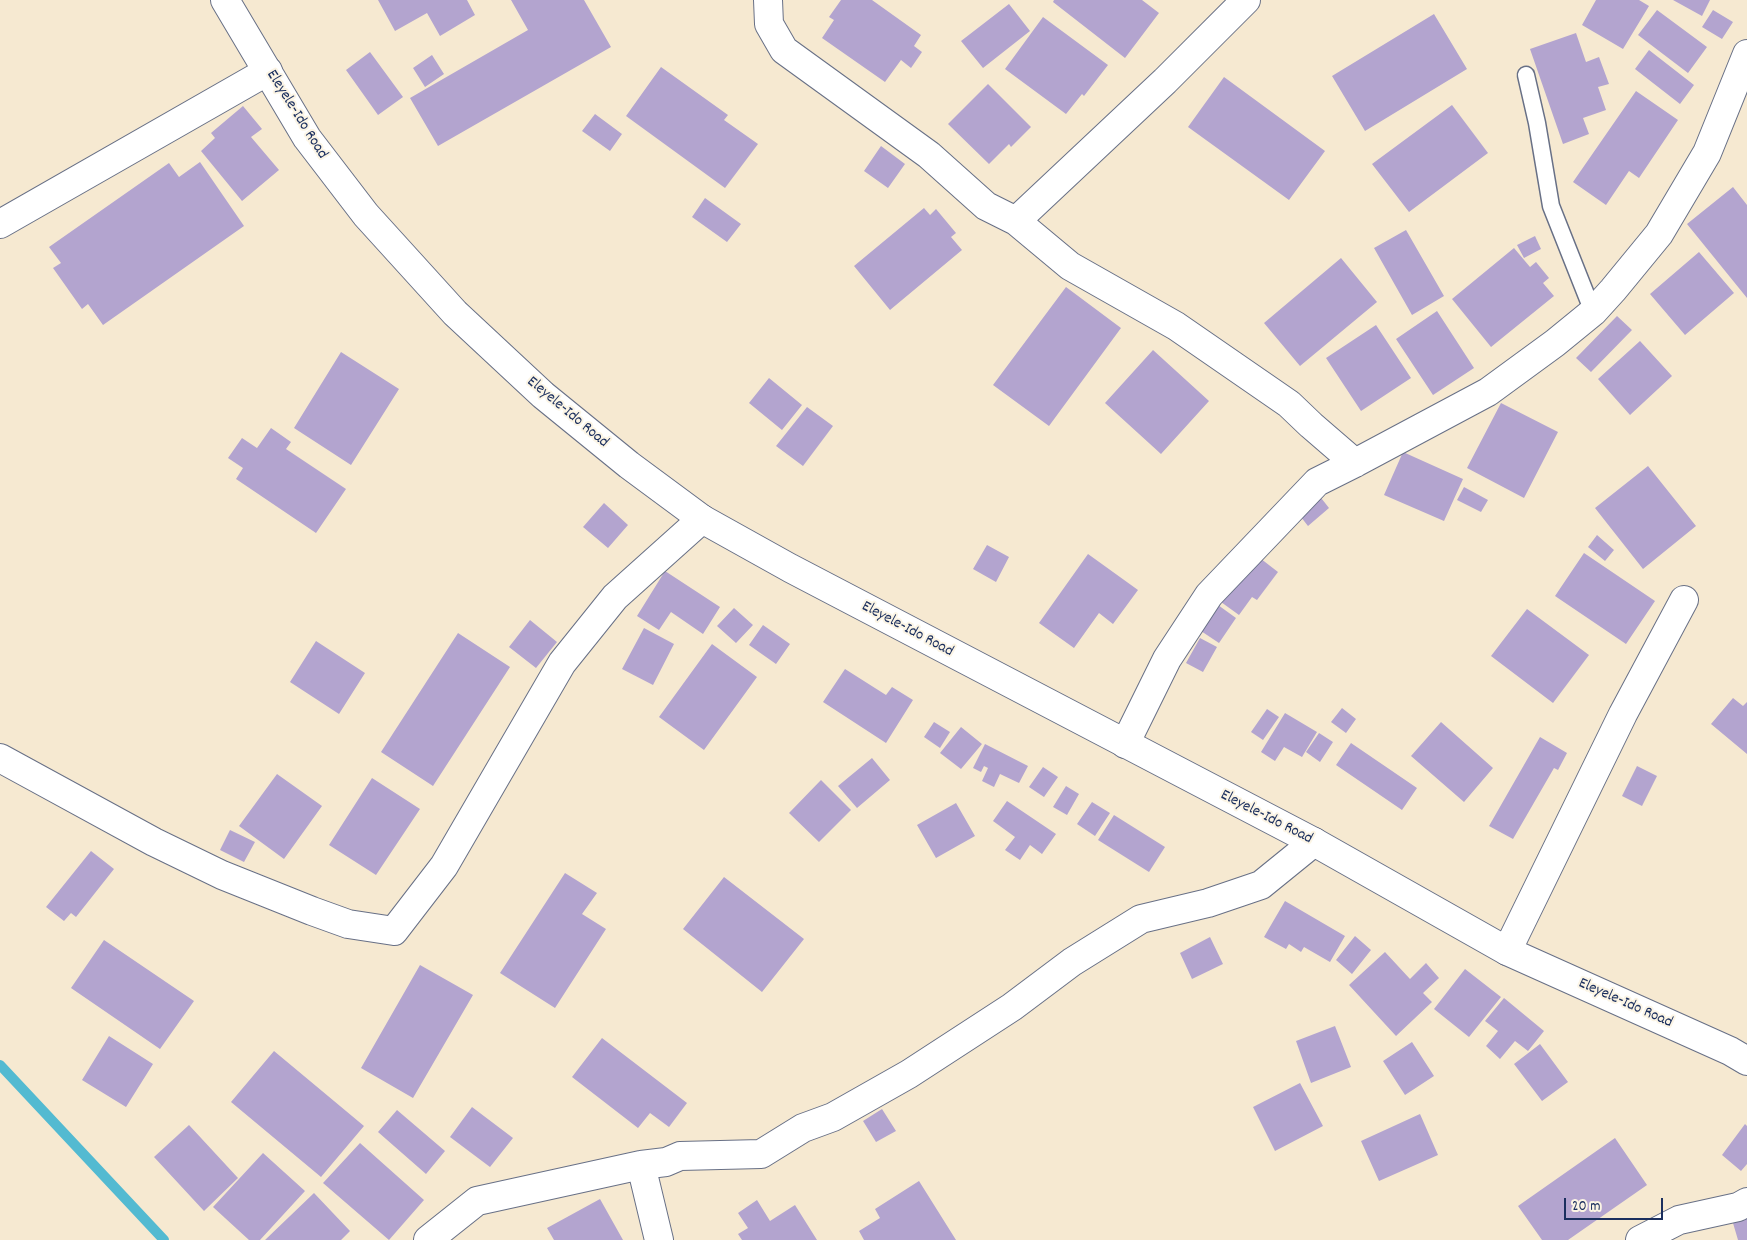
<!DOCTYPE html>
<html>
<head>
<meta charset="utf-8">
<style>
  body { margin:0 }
  #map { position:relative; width:1747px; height:1240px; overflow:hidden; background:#f6e9d1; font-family:Dekko,sans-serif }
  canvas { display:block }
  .scale { position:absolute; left:1564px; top:1198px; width:99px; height:22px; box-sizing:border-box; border:2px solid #1b2f5e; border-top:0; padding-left:6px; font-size:15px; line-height:18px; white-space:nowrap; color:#1b2f5e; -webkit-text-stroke:4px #fcf5e5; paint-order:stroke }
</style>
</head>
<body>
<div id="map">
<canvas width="1747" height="1240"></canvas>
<div class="scale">20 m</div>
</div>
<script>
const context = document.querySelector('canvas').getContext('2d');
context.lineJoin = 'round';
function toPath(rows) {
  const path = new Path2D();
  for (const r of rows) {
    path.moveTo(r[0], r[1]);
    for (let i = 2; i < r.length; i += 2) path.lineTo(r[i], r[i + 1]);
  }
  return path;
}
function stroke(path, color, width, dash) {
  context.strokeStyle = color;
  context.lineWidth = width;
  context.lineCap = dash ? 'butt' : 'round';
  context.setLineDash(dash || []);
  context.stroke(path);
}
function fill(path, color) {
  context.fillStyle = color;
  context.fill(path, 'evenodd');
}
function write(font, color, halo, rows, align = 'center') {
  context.font = font + ' Dekko,sans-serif';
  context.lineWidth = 4;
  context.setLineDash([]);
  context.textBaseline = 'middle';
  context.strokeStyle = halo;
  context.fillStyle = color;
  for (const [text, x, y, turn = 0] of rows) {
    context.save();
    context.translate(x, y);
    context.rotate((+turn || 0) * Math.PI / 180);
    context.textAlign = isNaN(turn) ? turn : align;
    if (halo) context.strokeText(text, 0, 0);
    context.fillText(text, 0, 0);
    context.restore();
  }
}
const stream = toPath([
  [0,1065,164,1240]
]);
const building = toPath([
  [378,0,467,0,475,15,440,36,427,13,395,31],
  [511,0,584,0,611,47,438,146,410,98,528,30],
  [841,0,872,0,921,35,914,46,922,52,911,68,901,60,885,82,822,38,834,20,829,17],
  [1054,0,1142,0,1159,13,1125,58,1053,2],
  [1596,0,1639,0,1649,6,1623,49,1582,25],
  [1673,0,1710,0,1702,16],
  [1009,4,1030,31,983,68,961,41],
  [1657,10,1707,47,1688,73,1638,35],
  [1713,10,1733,22,1722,39,1702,27],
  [1434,14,1467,69,1365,131,1332,76],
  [1043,17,1108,65,1084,96,1082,94,1066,114,1005,69],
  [1576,33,1586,62,1599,57,1609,84,1598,87,1606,110,1583,118,1589,134,1563,144,1530,49],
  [1649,50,1694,85,1680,104,1635,69],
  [370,52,403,97,378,115,346,70],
  [432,55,444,74,425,87,413,68],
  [661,67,728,115,724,120,758,144,725,188,626,116],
  [1224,77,1325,151,1289,200,1188,127],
  [988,84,1031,127,1011,147,1009,144,989,164,948,124],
  [1636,91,1678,120,1639,178,1629,171,1606,205,1573,182],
  [1452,105,1488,153,1409,212,1372,164],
  [243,106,262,129,251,137,279,170,242,201,201,151,215,138,211,133],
  [595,114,622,134,610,151,582,131],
  [881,146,905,164,888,188,864,171],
  [200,162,244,226,103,325,88,304,82,309,53,268,61,263,49,247,169,163,179,177],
  [1733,187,1747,205,1747,298,1687,224],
  [705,198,741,224,727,242,692,217],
  [924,208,930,215,936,209,956,233,951,237,962,250,890,310,854,266],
  [1406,230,1444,296,1412,315,1374,248],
  [1535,236,1541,249,1524,258,1517,245],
  [1514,248,1530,267,1536,262,1549,278,1543,283,1554,296,1491,347,1452,299],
  [1699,252,1734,293,1685,335,1650,294],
  [1341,258,1377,302,1300,366,1264,323],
  [1066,287,1121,328,1049,426,993,385],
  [1437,311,1474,368,1433,395,1396,339],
  [1617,316,1632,330,1591,372,1576,358],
  [1376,325,1411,378,1361,411,1326,358],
  [1640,341,1672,376,1630,415,1598,379],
  [1153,350,1209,401,1161,454,1105,403],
  [341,352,399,389,351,465,294,428],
  [769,378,802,405,782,430,749,403],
  [1501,403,1558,432,1524,498,1467,468],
  [807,407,833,426,803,466,776,446],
  [271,428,291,442,286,449,346,489,316,533,236,479,243,468,228,458,242,438,257,448],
  [1403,452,1463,479,1444,521,1384,495],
  [1648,466,1696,526,1643,569,1595,508],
  [1464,487,1488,500,1481,512,1457,500],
  [1318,494,1329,508,1308,526,1297,512],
  [604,503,628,525,608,548,583,527],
  [1597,535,1614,550,1605,561,1588,547],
  [987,545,1009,557,996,582,973,569],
  [1584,553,1655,601,1626,644,1555,596],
  [1088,554,1138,590,1113,624,1099,613,1074,648,1039,623],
  [1256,555,1278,572,1257,600,1252,597,1239,615,1221,602],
  [665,571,720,607,703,634,671,612,659,630,637,616],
  [1218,605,1236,618,1219,643,1201,631],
  [734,608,753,625,736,643,717,626],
  [1527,609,1589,655,1553,703,1491,656],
  [530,620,557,642,536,668,509,647],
  [763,625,790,644,776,664,749,645],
  [644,628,674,644,653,685,622,669],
  [458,633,510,667,433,786,381,752],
  [1200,638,1217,647,1203,672,1186,663],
  [316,641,365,673,339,714,290,682],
  [712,644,757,677,704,750,659,717],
  [845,669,886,695,892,687,913,700,886,743,823,702],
  [1733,698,1743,706,1747,702,1747,754,1711,724],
  [1342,708,1356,719,1346,733,1331,722],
  [1267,709,1279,717,1263,740,1251,732],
  [1285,713,1317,732,1302,757,1284,747,1275,761,1261,752],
  [934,722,950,732,940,748,924,737],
  [1441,722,1493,768,1464,802,1411,756],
  [961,727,982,744,961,769,940,753],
  [1319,733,1333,742,1320,762,1306,752],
  [1540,737,1567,753,1558,770,1554,768,1513,839,1489,826],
  [1351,743,1417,788,1402,810,1336,765],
  [985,744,1028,766,1019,783,1000,774,994,787,982,781,988,768,984,766,981,772,973,768],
  [872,758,890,780,857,808,838,786],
  [1637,766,1657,776,1642,806,1622,796],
  [1043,767,1058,777,1044,797,1029,787],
  [277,774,322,806,284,859,239,826],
  [372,778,420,809,376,875,329,845],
  [821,780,851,810,819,842,789,813],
  [1066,786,1079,794,1067,815,1053,807],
  [1007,801,1056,834,1042,854,1030,845,1020,860,1005,850,1015,837,993,821],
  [1092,802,1110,813,1095,836,1077,824],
  [956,803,975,836,936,858,917,825],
  [1114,815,1165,847,1149,872,1098,840],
  [230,830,255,842,244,862,220,850],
  [91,851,114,869,76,917,71,913,64,921,46,907],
  [565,873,597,893,582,914,606,929,555,1008,500,973],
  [724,877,804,939,762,992,683,929],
  [1285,901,1345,936,1330,962,1304,947,1301,952,1289,944,1286,949,1264,937],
  [1355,936,1371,950,1352,974,1336,960],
  [1210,937,1223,964,1192,979,1180,953],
  [104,940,194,1001,160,1049,71,988],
  [1385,952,1410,979,1426,963,1439,978,1423,993,1432,1002,1396,1036,1349,985],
  [420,965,473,995,413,1098,361,1068],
  [1465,969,1501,997,1469,1037,1434,1009],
  [1504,998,1544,1031,1528,1051,1515,1041,1500,1059,1486,1046,1498,1031,1485,1021],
  [1335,1026,1351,1067,1311,1083,1296,1041],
  [109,1036,153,1064,126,1107,82,1080],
  [602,1038,687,1103,669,1127,650,1113,638,1128,572,1077],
  [1412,1042,1434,1076,1405,1095,1383,1061],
  [1540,1044,1568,1082,1542,1101,1514,1064],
  [274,1051,364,1126,321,1177,231,1102],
  [1300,1083,1323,1126,1275,1151,1253,1107],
  [472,1107,513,1138,490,1167,450,1137],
  [882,1109,896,1131,876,1142,863,1121],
  [397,1110,445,1151,426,1174,378,1132],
  [1420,1114,1438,1155,1379,1181,1361,1141],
  [1745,1124,1747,1126,1747,1164,1741,1171,1722,1155],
  [189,1125,238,1178,204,1211,154,1157],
  [1615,1138,1647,1185,1568,1240,1542,1240,1518,1206],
  [360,1143,424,1200,389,1240,323,1183],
  [263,1153,305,1191,260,1240,249,1240,213,1207],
  [919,1181,956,1240,864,1240,859,1231,880,1218,875,1209],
  [314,1193,350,1231,341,1240,265,1240],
  [600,1199,623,1240,554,1240,547,1228],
  [757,1200,770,1221,795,1205,817,1240,742,1240,738,1234,748,1228,738,1213],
  [1747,1218,1747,1240,1738,1240,1733,1223]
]);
const service = toPath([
  [1526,75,1537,123,1551,206,1593,312]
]);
const minor = toPath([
  [768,0,769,24,784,50,929,155,986,206,1016,221,1070,266,1176,326,1289,404,1311,425,1355,463],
  [1016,221,1165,81,1246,0],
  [0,224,268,71],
  [1125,744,1167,659,1209,595,1317,482,1355,463,1488,392,1555,343,1593,312,1613,290,1659,234,1707,153,1747,54],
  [0,758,154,842,222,875,312,911,348,924,394,931,444,866,562,663,615,597,702,519],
  [1507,951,1623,714,1684,600],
  [428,1240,477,1201,641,1165],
  [659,1240,641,1165,666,1162,680,1156,761,1154,803,1128,833,1117,909,1074,1012,1007,1072,962,1141,919,1208,903,1261,885,1314,842],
  [1640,1240,1679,1220,1738,1207,1747,1202]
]);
const secondary = toPath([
  [225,0,307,138,366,215,455,313,543,395,629,465,702,519,790,568,1314,842,1507,951,1730,1051,1747,1061]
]);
const streetNames = [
  ["Eleyele-Ido Road",296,115,58],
  ["Eleyele-Ido Road",567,413,40],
  ["Eleyele-Ido Road",907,630,28],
  ["Eleyele-Ido Road",1266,818,27],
  ["Eleyele-Ido Road",1625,1004,24]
];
stroke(stream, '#53bad1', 10);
fill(building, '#b3a4cf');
stroke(service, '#687086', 19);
stroke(minor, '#687086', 30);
stroke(secondary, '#687086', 30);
stroke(service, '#fff', 16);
stroke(minor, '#fff', 28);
stroke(secondary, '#fff', 28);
write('16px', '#1b2f5e', '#fcf5e5', streetNames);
</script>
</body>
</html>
